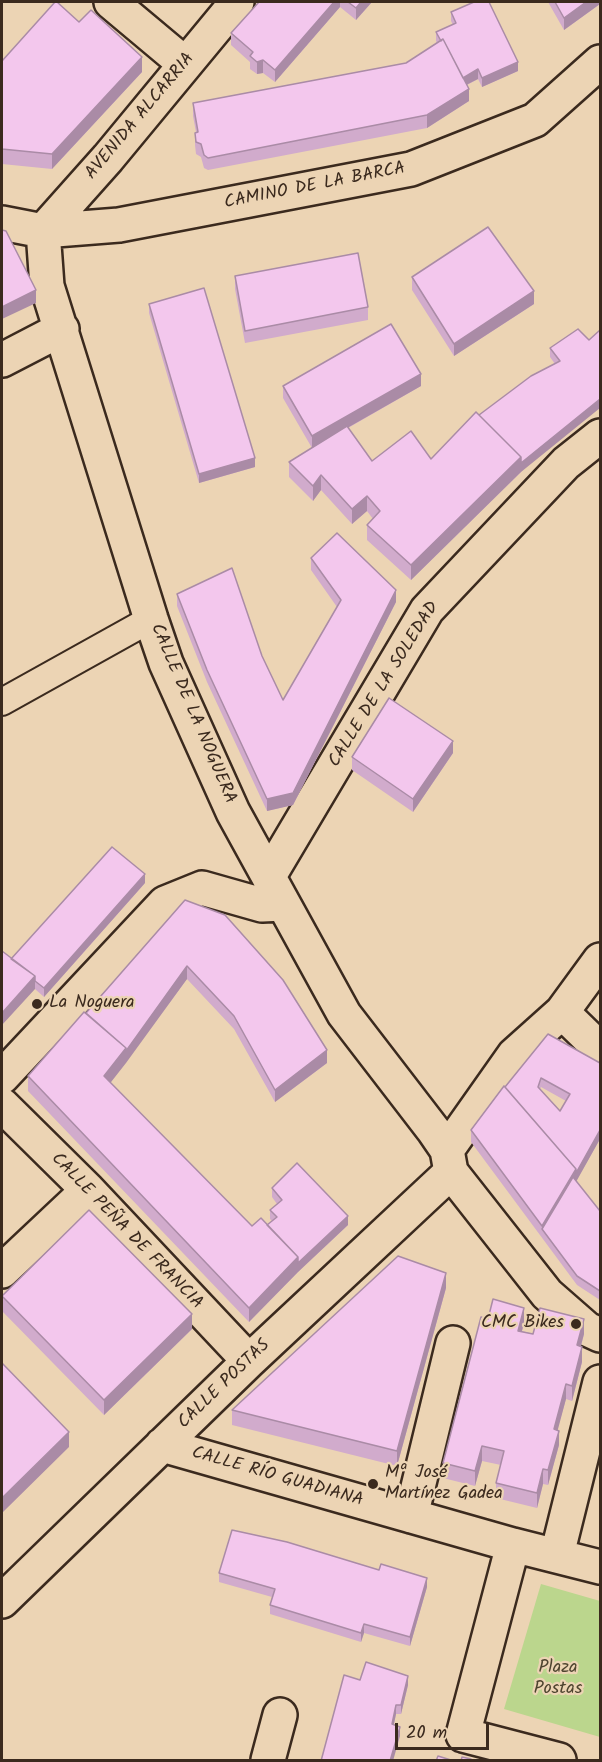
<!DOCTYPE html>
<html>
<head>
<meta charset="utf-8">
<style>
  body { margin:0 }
  #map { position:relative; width:602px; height:1762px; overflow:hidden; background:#ecd4b4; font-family:Kalam,sans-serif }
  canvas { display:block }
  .frame { position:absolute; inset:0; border:3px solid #3b2a1e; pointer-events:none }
  .scale { position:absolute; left:395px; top:1723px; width:94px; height:27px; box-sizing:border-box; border:3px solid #3b2a1e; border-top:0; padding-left:8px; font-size:18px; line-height:21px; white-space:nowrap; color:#3b2a1e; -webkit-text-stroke:4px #ecd4b4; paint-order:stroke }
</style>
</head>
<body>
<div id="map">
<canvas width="602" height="1762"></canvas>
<div class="frame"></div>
<div class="scale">20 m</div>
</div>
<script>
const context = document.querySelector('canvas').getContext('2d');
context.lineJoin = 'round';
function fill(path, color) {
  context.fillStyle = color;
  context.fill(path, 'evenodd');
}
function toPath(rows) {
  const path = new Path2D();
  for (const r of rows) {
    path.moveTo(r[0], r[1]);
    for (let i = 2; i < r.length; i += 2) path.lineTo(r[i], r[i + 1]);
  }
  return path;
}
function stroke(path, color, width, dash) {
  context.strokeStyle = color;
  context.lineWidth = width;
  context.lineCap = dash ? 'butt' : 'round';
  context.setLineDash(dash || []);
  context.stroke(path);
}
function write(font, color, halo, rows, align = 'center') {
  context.font = font + ' Kalam,sans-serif';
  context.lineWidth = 4.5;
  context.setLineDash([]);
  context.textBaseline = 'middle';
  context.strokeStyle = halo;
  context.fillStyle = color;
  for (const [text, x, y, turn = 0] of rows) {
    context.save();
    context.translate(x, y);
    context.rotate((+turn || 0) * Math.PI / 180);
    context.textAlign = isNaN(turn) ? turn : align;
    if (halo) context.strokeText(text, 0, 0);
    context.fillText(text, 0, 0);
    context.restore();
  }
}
const green = toPath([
  [541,1584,600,1601,600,1737,504,1709]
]);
const pedestrian = toPath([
  [2,702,151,619]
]);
const minor = toPath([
  [111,2,185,64],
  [2,223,43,231,119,225,411,169,535,120,600,62],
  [43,231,47,286,151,619,166,663,233,812,344,1014,434,1131,447,1150,451,1172,547,1294,587,1329,600,1335],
  [43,231,108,158,237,2],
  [2,360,62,329],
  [269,876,427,610,566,463,600,436],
  [562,1012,600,1049],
  [2,1077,165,903,202,888,262,905,283,904],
  [2,1105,88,1190,249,1361],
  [447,1150,514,1055,562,1012,600,960],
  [2,1271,88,1190],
  [162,1445,513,1545,600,1567],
  [411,1516,453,1343],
  [513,1545,463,1735,559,1760],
  [557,1555,600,1382],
  [2,1601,249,1361,451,1172],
  [268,1760,280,1715]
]);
const wall = toPath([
  [259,2,372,2,356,20,340,7,275,82,263,73,257,74,250,69,250,62,231,45,231,33],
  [548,2,600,2,600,4,564,30],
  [451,12,518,71,482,87,478,79,467,85,469,101,427,128,208,170,204,168,201,157,196,154,195,145,195,133,196,132,193,116,193,103,406,63,437,43,436,41,436,32,453,25,451,21],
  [79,22,142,72,52,169,2,164,2,61],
  [235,276,368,307,368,320,245,343,235,289],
  [412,277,534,304,454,356,412,290],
  [149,304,255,467,199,483,149,313],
  [578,329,521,472,411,580,367,540,367,525,373,519,367,511,352,524,321,490,313,501,289,477,289,462,312,448,283,398,283,386,421,386,348,428,372,461,431,459,479,415,555,364,550,357,550,348],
  [311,558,396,602,293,805,267,811,207,682,177,606,177,594,262,656,283,700,337,607,311,570],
  [453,753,413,812,352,770,352,757],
  [145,883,44,997,35,989,11,959],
  [185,900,327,1063,275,1102,234,1029,187,979,110,1083,252,1226,267,1225,272,1221,270,1219,270,1210,277,1204,272,1197,272,1188,348,1225,298,1272,249,1322,28,1091,28,1076,86,1013],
  [548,1034,600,1139,576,1181,600,1211,600,1300,577,1285,471,1142,471,1130],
  [541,1087,566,1101,560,1111,540,1089],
  [446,1288,397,1466,232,1425,232,1410],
  [2,1295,192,1329,104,1415,2,1311],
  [488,1319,524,1323,522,1331,533,1334,584,1334,581,1346,582,1362,572,1401,566,1399,557,1430,559,1445,548,1485,543,1484,537,1508,496,1498,496,1483,501,1465,482,1461,475,1486,443,1478,443,1463],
  [219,1573,427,1587,410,1646,364,1633,361,1642,270,1614,270,1605,272,1597,219,1582],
  [360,1680,408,1685,401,1714,396,1714,394,1724,400,1736]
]);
const shadedWall = toPath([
  [334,2,340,2,340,7,275,82,275,70],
  [361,2,372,2,356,20,356,8],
  [586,2,600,2,600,4,564,30,564,18],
  [142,57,142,72,52,169,52,154],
  [263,60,263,73,257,74,257,62],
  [518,62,518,71,482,87,482,78],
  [478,69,478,79,462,87,462,78],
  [469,89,469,101,427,128,427,115],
  [36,290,36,303,2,319,2,307],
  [534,291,534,304,454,356,454,344],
  [421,374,421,386,312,448,312,436],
  [600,399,600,408,521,472,411,580,411,565,521,457],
  [255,458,255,467,199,483,199,474],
  [321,475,321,490,313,501,313,486],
  [367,496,367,511,352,524,352,509],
  [396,590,396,602,293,805,267,811,267,799],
  [453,741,453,753,413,812,413,799],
  [145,874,145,883,44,997,44,988],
  [187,966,187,979,126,1063,104,1091,104,1076],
  [35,976,35,989,2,1025,2,1013],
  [327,1050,327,1063,275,1102,275,1090],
  [600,1130,600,1139,576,1182,542,1229,542,1226],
  [348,1216,348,1225,298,1272,249,1322,249,1308,298,1257],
  [446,1273,446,1288,397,1466,397,1451],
  [524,1308,524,1323,518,1346,518,1331],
  [192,1314,192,1329,104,1415,104,1400],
  [584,1319,584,1334,577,1360,577,1345],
  [582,1347,582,1362,572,1401,572,1386],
  [566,1384,566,1399,554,1444,554,1429],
  [559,1431,559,1445,548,1485,548,1470],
  [69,1432,69,1447,2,1513,2,1498],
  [482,1446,482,1461,475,1486,475,1471],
  [543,1469,543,1484,537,1508,537,1493],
  [427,1578,427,1587,410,1646,410,1637],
  [364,1624,364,1633,361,1642,361,1633],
  [408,1676,408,1685,401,1714,401,1705],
  [396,1705,396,1714,392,1733,392,1724],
  [400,1727,400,1736,393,1761,390,1761]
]);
const building = toPath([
  [55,2,57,2,79,22,91,10,142,57,52,154,2,149,2,61,55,2],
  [259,2,334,2,275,70,263,60,257,62,250,56,253,52,231,33,259,2],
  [348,2,361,2,356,8,348,2],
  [474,2,489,2,518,62,482,78,478,69,463,78,443,39,441,41,436,32,456,23,451,12,474,2],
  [555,2,586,2,564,18,555,2],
  [443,39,469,89,427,115,208,158,204,155,201,144,196,142,195,133,198,132,193,103,406,63,443,39],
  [488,227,534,291,454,344,412,277,488,227],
  [2,230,6,231,36,290,2,307,2,230],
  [358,253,368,307,245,331,235,276,358,253],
  [204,288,255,458,199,474,149,304,204,288],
  [391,324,421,374,312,436,283,386,391,324],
  [578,329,589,340,600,330,600,399,521,463,521,457,479,415,531,376,560,361,550,348,578,329],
  [476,412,521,457,411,565,367,525,380,511,367,496,352,509,321,475,313,486,289,462,347,426,372,461,411,431,431,459,476,412],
  [337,533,396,590,293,793,267,799,207,670,177,594,232,568,262,656,283,700,341,600,311,558,337,533],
  [389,698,453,741,413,799,352,757,389,698],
  [112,847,145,874,44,988,35,981,35,976,11,959,112,847],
  [185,900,225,915,283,980,327,1050,275,1090,234,1016,187,966,126,1051,126,1048,86,1013,185,900],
  [2,951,35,976,2,1013,2,951],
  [84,1012,126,1048,104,1076,252,1226,261,1218,298,1257,249,1308,28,1076,84,1012],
  [548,1034,600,1063,600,1130,576,1173,576,1169,505,1087,548,1034],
  [541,1078,570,1094,560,1111,538,1087,541,1078],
  [504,1086,576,1169,542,1226,471,1130,504,1086],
  [297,1163,348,1216,298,1263,298,1257,267,1225,277,1217,270,1210,282,1200,272,1188,297,1163],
  [573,1177,600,1211,600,1291,577,1276,542,1229,573,1177],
  [89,1210,192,1314,104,1400,2,1296,89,1210],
  [398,1256,446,1273,397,1451,232,1410,398,1256],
  [493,1299,524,1308,518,1331,533,1334,540,1308,584,1319,577,1345,582,1347,572,1386,566,1384,554,1429,559,1431,548,1470,543,1469,537,1493,496,1483,504,1451,482,1446,475,1471,443,1463,481,1317,488,1319,493,1299],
  [2,1363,69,1432,2,1498,2,1363],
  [232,1530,287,1542,379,1570,381,1564,427,1578,410,1637,364,1624,361,1633,270,1605,275,1589,219,1573,232,1530],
  [366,1662,408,1676,401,1705,396,1705,392,1724,400,1727,390,1761,321,1761,344,1675,360,1680,366,1662],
  [438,1756,454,1761,436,1761,438,1756],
  [462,1757,471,1759,470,1761,461,1761,462,1757]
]);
const markers = [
  [37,1004,6,"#3b2a1e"],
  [576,1324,6,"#3b2a1e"],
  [373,1484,6,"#3b2a1e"]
];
const streetNames = [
  ["AVENIDA ALCARRIA",141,117,-50],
  ["CAMINO DE LA BARCA",315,187,-11],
  ["CALLE DE LA SOLEDAD",385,685,-58],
  ["CALLE DE LA NOGUERA",192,714,67],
  ["CALLE PEÑA DE FRANCIA",126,1232,46],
  ["CALLE POSTAS",225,1385,-44],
  ["CALLE RÍO GUADIANA",277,1478,16]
];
const poiNames = [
  ["La Noguera",49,1004],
  ["CMC Bikes",564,1324,"right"],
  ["Mª José",385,1474],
  ["Martínez Gadea",385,1495]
];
const parkNames = [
  ["Plaza",558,1669],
  ["Postas",558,1690]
];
fill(green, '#bbd68d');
stroke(pedestrian, '#3b2a1e', 30);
stroke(minor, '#3b2a1e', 38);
stroke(pedestrian, '#ecd4b4', 26);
stroke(minor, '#ecd4b4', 33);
fill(wall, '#d1abcc');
fill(shadedWall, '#aa8ba6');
fill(building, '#f3c7ed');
stroke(building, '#aa8ba6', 1.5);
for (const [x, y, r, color] of markers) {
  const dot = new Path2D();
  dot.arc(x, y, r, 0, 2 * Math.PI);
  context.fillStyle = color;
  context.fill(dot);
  stroke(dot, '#ecd4b4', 2);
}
write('18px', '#3b2a1e', '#ecd4b4', streetNames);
write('18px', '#3b2a1e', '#ecd4b4', poiNames, 'left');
write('18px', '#4e442f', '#ecd4b4', parkNames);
</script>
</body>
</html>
